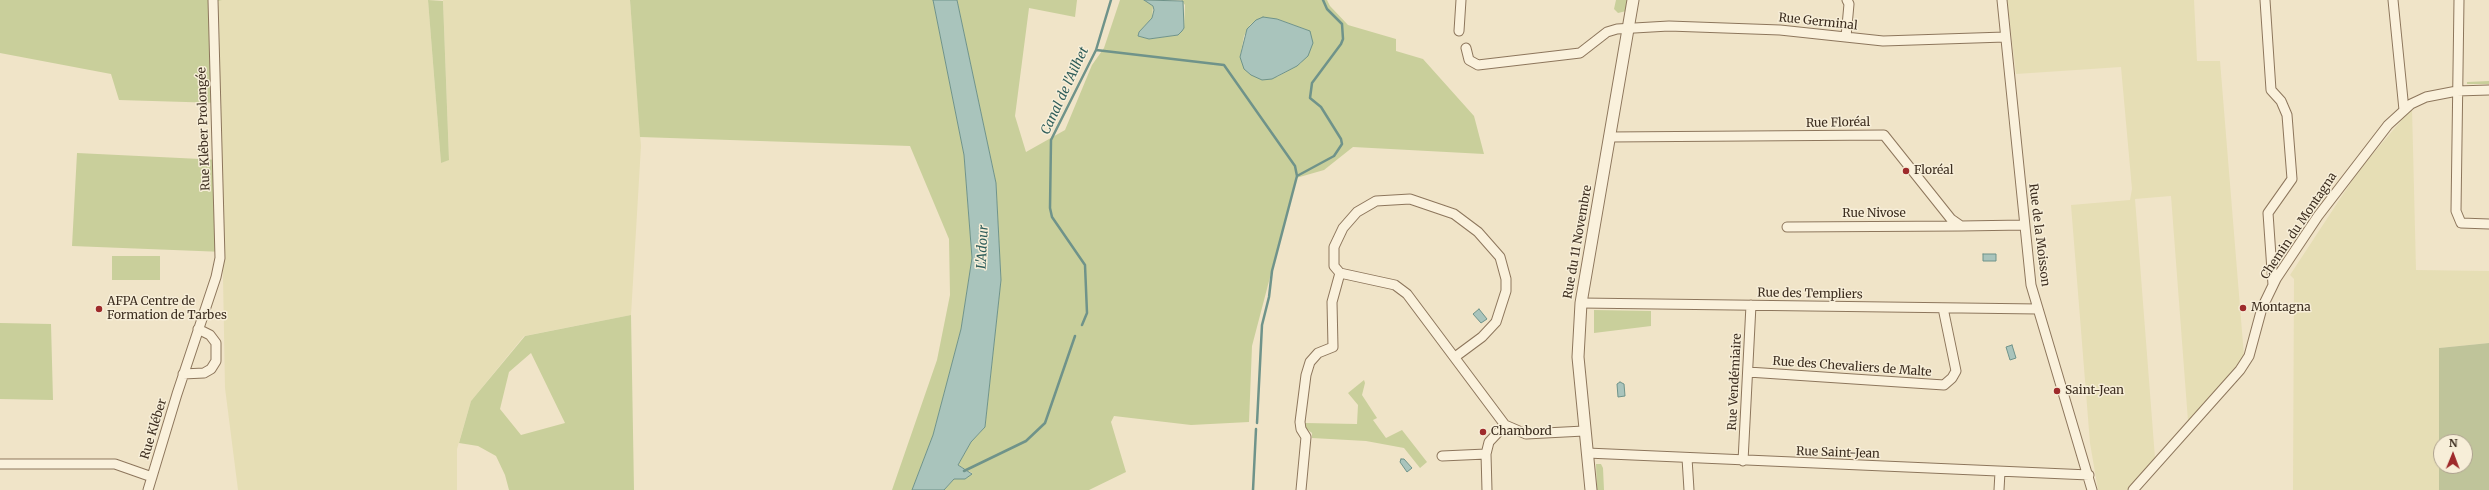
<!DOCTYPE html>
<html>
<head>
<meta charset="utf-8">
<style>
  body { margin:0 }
  #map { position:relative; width:2489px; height:490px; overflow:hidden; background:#f0e4c8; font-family:Merriweather,serif }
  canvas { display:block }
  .north { position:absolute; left:2433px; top:434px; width:40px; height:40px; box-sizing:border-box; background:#f7eed8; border:1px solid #ada18e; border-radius:50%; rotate:1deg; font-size:11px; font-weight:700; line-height:16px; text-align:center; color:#3d2e20 }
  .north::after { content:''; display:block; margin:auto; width:14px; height:18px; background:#9e2a2b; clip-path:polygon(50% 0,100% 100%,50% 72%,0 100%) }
</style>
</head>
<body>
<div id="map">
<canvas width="2489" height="490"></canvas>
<div class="north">N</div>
</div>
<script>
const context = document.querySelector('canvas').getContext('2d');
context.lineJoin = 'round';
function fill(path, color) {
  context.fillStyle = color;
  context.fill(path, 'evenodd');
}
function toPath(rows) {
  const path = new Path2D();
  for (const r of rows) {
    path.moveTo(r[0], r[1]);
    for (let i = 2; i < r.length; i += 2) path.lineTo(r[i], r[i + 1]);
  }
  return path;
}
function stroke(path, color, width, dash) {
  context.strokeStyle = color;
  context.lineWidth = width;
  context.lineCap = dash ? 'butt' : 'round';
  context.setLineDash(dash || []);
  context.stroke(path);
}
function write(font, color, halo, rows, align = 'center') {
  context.font = font + ' Merriweather,serif';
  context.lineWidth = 3;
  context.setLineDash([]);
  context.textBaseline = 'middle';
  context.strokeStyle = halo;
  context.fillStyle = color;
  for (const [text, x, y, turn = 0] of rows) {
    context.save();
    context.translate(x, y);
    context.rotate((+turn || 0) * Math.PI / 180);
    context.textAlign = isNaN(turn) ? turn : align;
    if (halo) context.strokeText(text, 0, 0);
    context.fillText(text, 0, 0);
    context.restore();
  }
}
const farmland = toPath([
  [218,0,428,0,441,163,449,159,443,0,630,0,641,146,631,315,524,336,471,401,457,449,457,490,238,490,225,388],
  [2007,0,2194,0,2197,61,2220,61,2244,356,2234,372,2188,421,2171,196,2135,199,2155,458,2127,490,2098,490,2090,443,2071,205,2130,200,2132,189,2121,67,2016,74],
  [2412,108,2416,270,2489,271,2489,343,2439,348,2439,490,2293,490,2294,279,2290,275,2359,170]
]);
const green = toPath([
  [0,0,222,0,218,1,219,103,119,100,111,74,0,53],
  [428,0,443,1,449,160,441,163],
  [630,0,933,0,964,155,972,258,961,329,933,435,912,490,892,490,937,360,950,295,949,239,910,146,640,137],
  [957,0,1077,0,1075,17,1029,8,1015,116,1026,152,1065,130,1092,65,1104,48,1120,0,1144,0,1153,6,1152,18,1139,32,1138,36,1149,39,1178,35,1182,31,1184,28,1185,5,1181,0,1327,0,1330,6,1348,25,1396,39,1396,51,1423,59,1474,116,1484,154,1353,147,1324,170,1296,178,1252,346,1249,422,1191,425,1114,416,1111,422,1126,472,1089,490,944,490,954,479,965,479,972,473,958,465,971,442,985,427,1001,280,996,183],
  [1277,19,1310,31,1301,63,1277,77,1240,57,1244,36,1250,25,1256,20],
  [1616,0,1628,0,1626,11,1618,13,1614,9],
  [2489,81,2489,84,2467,84,2467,82],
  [77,153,221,160,224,252,72,246],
  [112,256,160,256,160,280,112,280],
  [1594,310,1651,311,1651,326,1594,333],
  [631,315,634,490,509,490,505,475,496,456,478,446,459,443,471,401,525,336],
  [531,353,565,423,521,435,500,409,509,372],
  [0,323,51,324,53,400,0,399],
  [1364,380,1365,383,1362,395,1377,418,1373,420,1386,438,1402,430,1427,462,1420,468,1404,448,1366,441,1312,438,1312,433,1304,427,1305,423,1357,424,1358,405,1348,393],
  [1596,464,1601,464,1603,468,1604,490,1597,490]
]);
const cemetery = toPath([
  [2489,343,2489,490,2439,490,2439,348],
  [2441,442,2465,442,2465,466,2441,466]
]);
const water = toPath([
  [933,0,957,0,996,183,1001,280,985,427,971,442,958,465,972,474,965,479,954,479,944,490,912,490,933,435,961,329,972,258,964,155,933,0],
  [1144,0,1183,1,1184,28,1182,31,1178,35,1149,39,1138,36,1139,32,1152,18,1154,10,1153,6,1144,0],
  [1263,17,1277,19,1310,31,1313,43,1308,56,1297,66,1272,79,1262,80,1251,75,1244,69,1240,57,1247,29,1256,20,1263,17],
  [1983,254,1996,254,1996,261,1983,261,1983,254],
  [1479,309,1487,319,1481,323,1473,314,1479,309],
  [2012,345,2016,358,2010,360,2006,347,2012,345],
  [1620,382,1624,384,1625,396,1618,397,1617,384,1620,382],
  [1401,459,1404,459,1412,468,1407,472,1400,462,1401,459]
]);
const stream = toPath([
  [1096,50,1224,65,1295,166,1297,176,1272,271,1269,297,1262,325,1257,423],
  [1297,176,1334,156,1342,144,1341,139,1321,107,1310,98,1312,83,1341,44,1343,39,1342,24,1327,9,1323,0],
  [1082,325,1087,313,1085,265,1052,217,1050,208,1051,140,1096,50,1111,0],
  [964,471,1026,441,1045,423,1075,336],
  [1253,490,1256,429]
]);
const minor = toPath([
  [2002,0,2031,285,2092,490],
  [2265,0,2271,90,2281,101,2287,115,2292,179,2268,213,2273,285],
  [2393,0,2404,110],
  [2459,0,2456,211,2461,223,2489,224],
  [1459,31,1461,0],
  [1846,37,1849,4,1847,0],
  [1466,48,1469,60,1478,65,1580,53,1607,32,1617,29,1669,26,1780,30,1883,41,2005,37],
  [1609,137,1884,135,1951,219,1961,226,2024,225],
  [1787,227,1961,226],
  [1581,303,2038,309],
  [1455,357,1482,337,1496,322,1506,291,1506,279,1500,257,1478,232,1454,214,1410,199,1376,201,1357,212,1343,228,1334,247,1334,266,1340,273,1395,285,1407,294,1505,425],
  [1748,372,1944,385,1952,378,1956,371,1943,308],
  [183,374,204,373,211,369,216,361,216,343,210,335,198,329],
  [1587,453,2089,475],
  [1442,456,1486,454],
  [1687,458,1689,490],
  [1743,461,1751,305],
  [0,464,115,464,152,477],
  [148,490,177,394,216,277,220,258,213,0],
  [1301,490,1306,437,1301,429,1300,422,1306,375,1310,362,1318,353,1333,347,1332,302,1340,273],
  [1487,490,1486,454,1489,442,1505,425,1526,434,1584,431],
  [1999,490,2000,472],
  [2133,490,2240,370,2249,356,2262,308,2276,279,2318,216,2388,125,2411,104,2426,97,2457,91,2489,90]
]);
const tertiary = toPath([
  [1591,490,1578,357,1581,303,1633,0]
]);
const markers = [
  [1906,171,4,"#9e2a2b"],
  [2243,308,4,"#9e2a2b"],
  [99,309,4,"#9e2a2b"],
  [2057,391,4,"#9e2a2b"],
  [1483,432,4,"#9e2a2b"]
];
const streetNames = [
  ["Rue Germinal",1818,22,6],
  ["Rue Floréal",1838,123,-1],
  ["Rue Kléber Prolongée",204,129,-92],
  ["Rue Nivose",1874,214],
  ["Chemin du Montagna",2299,226,-56],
  ["Rue de la Moisson",2039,235,83],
  ["Rue du 11 Novembre",1578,242,-80],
  ["Rue des Templiers",1810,294,1],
  ["Rue des Chevaliers de Malte",1852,367,4],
  ["Rue Vendémiaire",1735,382,-87],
  ["Rue Kléber",154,429,-73],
  ["Rue Saint-Jean",1838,453,2]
];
const poiNames = [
  ["Floréal",1914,171],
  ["AFPA Centre de",107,302],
  ["Formation de Tarbes",107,316],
  ["Montagna",2251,308],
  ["Saint-Jean",2065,391],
  ["Chambord",1491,432]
];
const waterNames = [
  ["Canal de l'Ailhet",1065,91,-65],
  ["L'Adour",983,247,-87]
];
fill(farmland, '#e6deb5');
fill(green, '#c9cf9b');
fill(cemetery, '#bfc49a');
fill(water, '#a9c4bc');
stroke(water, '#6f938a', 1);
stroke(stream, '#6f938a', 2.5);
stroke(minor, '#8d765c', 11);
stroke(tertiary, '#8d765c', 13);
stroke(minor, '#faf1dc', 9);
stroke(tertiary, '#faf1dc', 11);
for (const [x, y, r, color] of markers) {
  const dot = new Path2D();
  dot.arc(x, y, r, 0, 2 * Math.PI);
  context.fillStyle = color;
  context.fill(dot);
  stroke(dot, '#f7eed8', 1.5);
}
write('12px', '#3d2e20', '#f7eed8', streetNames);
write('12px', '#3d2e20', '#f7eed8', poiNames, 'left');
write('italic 13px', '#2f5d5a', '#f7eed8', waterNames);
</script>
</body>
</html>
